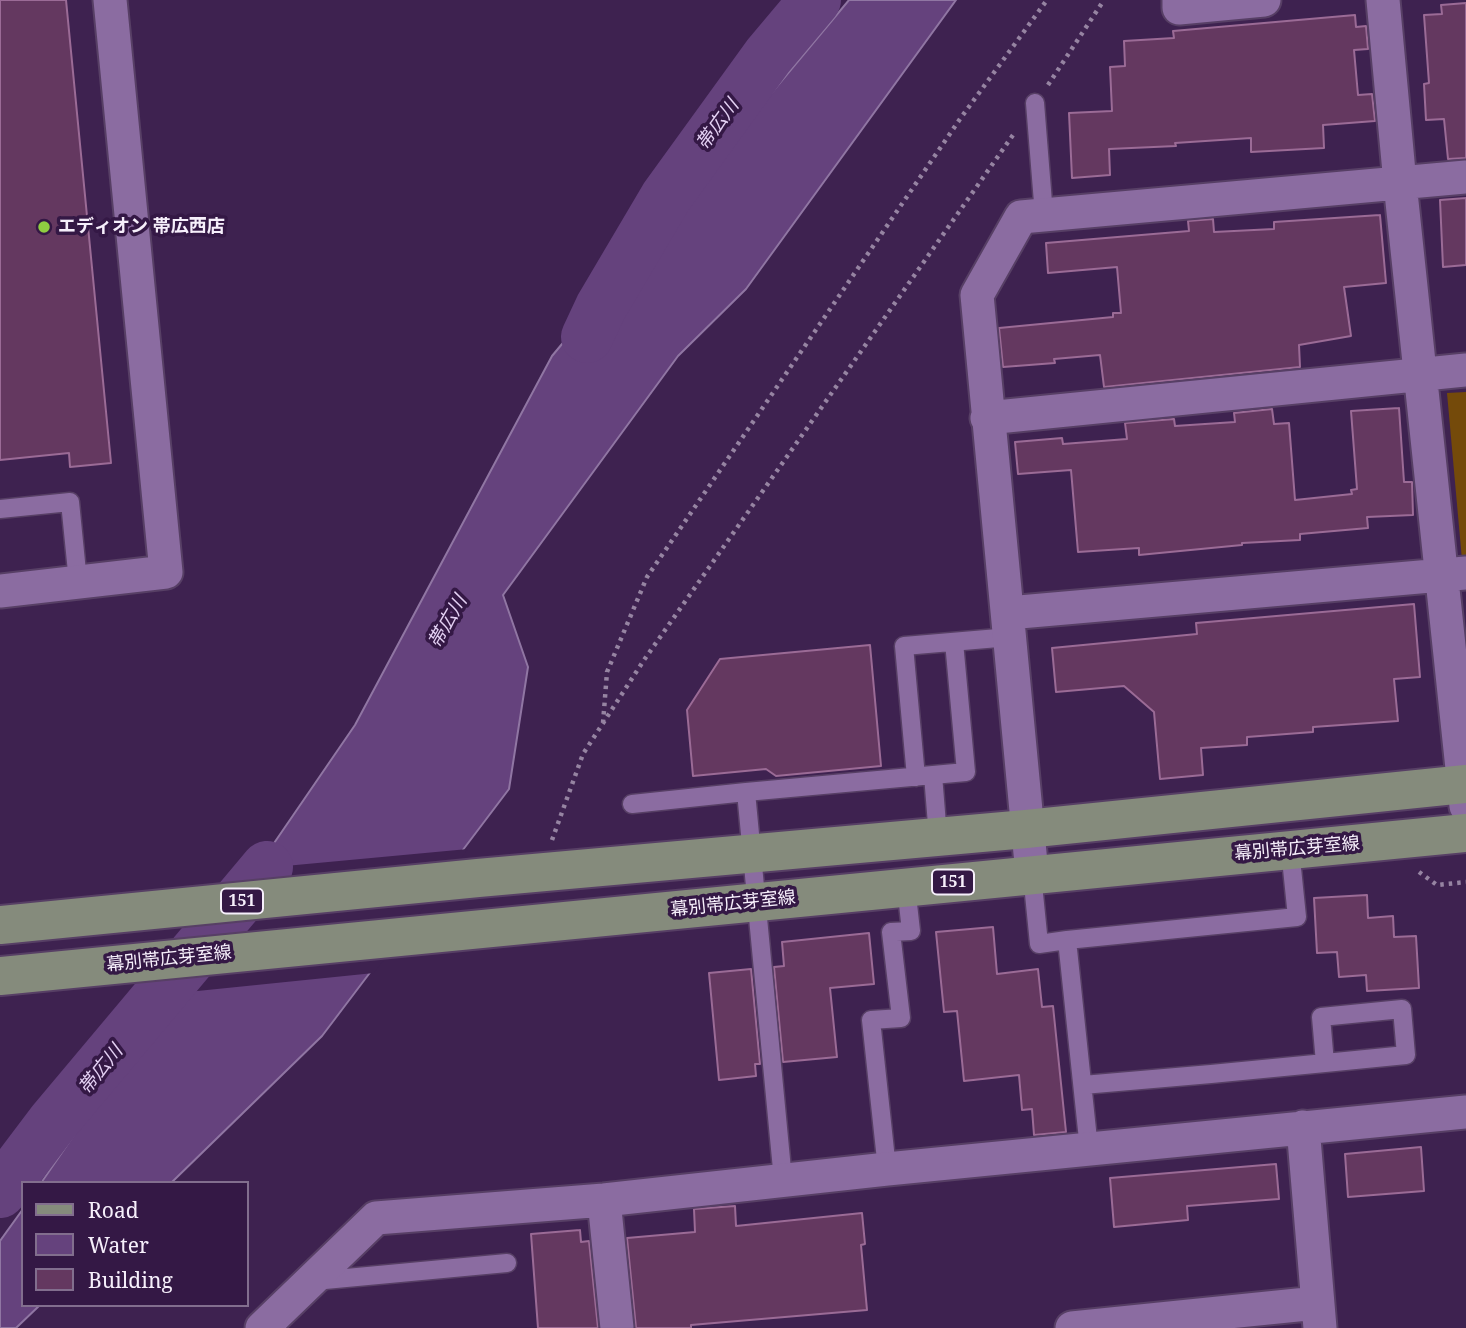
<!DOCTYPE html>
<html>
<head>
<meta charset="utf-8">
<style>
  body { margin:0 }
  #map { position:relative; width:1466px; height:1328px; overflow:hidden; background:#3e2250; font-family:"Noto Serif",serif }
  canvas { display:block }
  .legend { position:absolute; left:21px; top:1181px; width:228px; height:126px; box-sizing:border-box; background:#341845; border:2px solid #826e8e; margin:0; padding:9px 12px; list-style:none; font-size:21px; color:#f6effb }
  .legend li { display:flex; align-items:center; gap:14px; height:35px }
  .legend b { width:35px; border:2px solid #826e8e }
</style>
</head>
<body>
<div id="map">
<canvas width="1466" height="1328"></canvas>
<ul class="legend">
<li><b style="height:9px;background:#858b7c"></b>Road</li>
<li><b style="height:19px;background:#65427d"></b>Water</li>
<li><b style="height:19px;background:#643860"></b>Building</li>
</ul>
</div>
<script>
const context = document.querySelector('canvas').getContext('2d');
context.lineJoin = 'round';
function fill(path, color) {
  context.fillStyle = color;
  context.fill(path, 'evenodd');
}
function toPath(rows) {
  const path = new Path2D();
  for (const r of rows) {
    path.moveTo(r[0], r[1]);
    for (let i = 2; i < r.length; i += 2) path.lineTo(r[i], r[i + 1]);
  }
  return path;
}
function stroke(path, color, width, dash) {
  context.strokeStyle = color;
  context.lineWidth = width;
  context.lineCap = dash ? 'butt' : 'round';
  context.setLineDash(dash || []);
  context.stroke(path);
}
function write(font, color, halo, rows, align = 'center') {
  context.font = font + ' "Noto Serif","Noto Sans JP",serif';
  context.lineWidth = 7;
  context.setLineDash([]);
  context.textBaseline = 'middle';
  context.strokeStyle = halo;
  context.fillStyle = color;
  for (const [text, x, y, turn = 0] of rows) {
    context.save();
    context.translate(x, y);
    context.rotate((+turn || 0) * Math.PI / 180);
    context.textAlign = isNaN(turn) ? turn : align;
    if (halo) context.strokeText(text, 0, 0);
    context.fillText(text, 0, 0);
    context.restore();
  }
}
const green = toPath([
  [1466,392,1466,559,1462,560,1447,393]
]);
const water = toPath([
  [849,0,956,0,746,289,678,356,503,595,528,667,509,789,322,1036,171,1183,41,1183,355,725,552,356,849,0],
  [23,1209,23,1305,40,1305,16,1328,0,1328,0,1241,23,1209]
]);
const pier = toPath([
  [468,849,374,973,168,994,253,869]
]);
const river = toPath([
  [587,337,601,307,666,197,768,56,815,0],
  [0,1192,53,1122,267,867]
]);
const building = toPath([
  [0,0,66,0,111,463,70,467,69,453,0,460,0,0],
  [1466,3,1466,158,1448,159,1444,119,1426,120,1424,84,1429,83,1424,15,1442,14,1441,5,1466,3],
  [1355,15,1356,27,1366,26,1368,49,1354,50,1358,95,1372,94,1375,121,1323,125,1324,148,1251,152,1251,138,1175,143,1176,146,1109,149,1110,175,1072,178,1069,113,1112,111,1110,67,1125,66,1124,41,1174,38,1173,31,1355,15],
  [1466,198,1466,265,1443,267,1440,200,1466,198],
  [1380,215,1386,283,1344,287,1351,336,1299,345,1300,367,1104,387,1100,355,1054,359,1055,363,1003,367,999,328,1113,317,1113,313,1121,313,1117,267,1048,273,1046,243,1189,231,1188,221,1213,219,1214,232,1274,229,1274,222,1380,215],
  [1399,408,1404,482,1412,482,1413,515,1367,517,1368,528,1300,534,1300,540,1242,543,1242,545,1139,555,1139,548,1078,552,1071,470,1018,474,1015,442,1062,438,1063,444,1127,439,1125,423,1174,419,1175,426,1235,422,1234,413,1272,409,1274,424,1289,423,1295,500,1352,494,1351,490,1357,489,1351,411,1399,408],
  [1414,604,1420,677,1394,679,1398,721,1313,727,1313,732,1247,737,1247,745,1201,748,1203,775,1160,779,1154,712,1124,686,1056,692,1052,648,1197,634,1196,623,1414,604],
  [870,645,881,766,776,776,766,769,693,776,687,710,720,659,870,645],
  [1367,895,1368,918,1393,916,1394,937,1416,936,1419,988,1367,991,1366,975,1339,977,1337,952,1317,953,1314,898,1367,895],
  [993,927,997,974,1038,969,1042,1007,1053,1006,1066,1132,1034,1135,1032,1109,1022,1110,1019,1075,964,1081,957,1011,944,1012,936,932,993,927],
  [869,933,874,984,830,988,837,1057,783,1062,774,967,784,966,782,942,869,933],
  [751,969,760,1064,755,1064,756,1076,719,1080,709,973,751,969],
  [1421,1147,1424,1191,1348,1197,1345,1154,1421,1147],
  [1276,1164,1279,1199,1187,1206,1188,1220,1114,1227,1110,1178,1276,1164],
  [735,1206,736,1226,862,1213,865,1244,861,1245,867,1310,691,1325,691,1328,636,1328,627,1238,695,1232,694,1209,735,1206],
  [580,1230,581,1242,589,1241,598,1328,538,1328,531,1234,580,1230]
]);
const path = toPath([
  [1048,85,1104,0],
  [603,723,607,672,647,577,960,119,1047,0],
  [552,840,583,754,644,660,1013,135],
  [1419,872,1437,885,1466,882]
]);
const service = toPath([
  [1035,103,1044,215],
  [0,509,70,502,78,582],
  [933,775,966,772,954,642],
  [916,777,904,646,1010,637],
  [632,804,746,792],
  [1032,874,1039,944,1067,940,1089,1149],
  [1067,940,1297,917,1290,849],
  [1083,1085,1211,1074,1325,1063,1406,1055,1402,1009,1321,1017,1325,1063],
  [887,1169,871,1020,901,1018,891,932,911,931,906,886],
  [783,1180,746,792,933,775,938,837],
  [314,1281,507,1263]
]);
const minor = toPath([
  [1179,0,1179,8,1264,0],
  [1383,0,1400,183,1466,806],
  [987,418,1466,370],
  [0,591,166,572,110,0],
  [1008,613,1466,573],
  [1032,874,977,295,1021,217,1466,177],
  [1303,1127,1320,1328],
  [604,1200,617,1328],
  [262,1328,376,1218,604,1200,887,1169,1466,1112],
  [1072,1328,1317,1303]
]);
const primary = toPath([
  [0,925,478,878,1026,829,1466,784],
  [0,976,1466,833]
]);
const markers = [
  [44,227,7,"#8fcd41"]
];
const shields = [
  [953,882,42],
  [242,901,42]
];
const shieldNames = [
  ["151",953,882],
  ["151",242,901]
];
const poiNames = [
  ["エディオン 帯広西店",58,227]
];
const streetNames = [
  ["幕別帯広芽室線",1297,849,-5],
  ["幕別帯広芽室線",733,904,-6],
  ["幕別帯広芽室線",169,959,-6]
];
const waterNames = [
  ["帯広川",718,125,-54],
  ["帯広川",448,622,-60],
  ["帯広川",101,1070,-51]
];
fill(green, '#744a0a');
fill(water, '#65427d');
stroke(water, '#9076a3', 2);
fill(pier, '#3e2250');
stroke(river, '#65427d', 52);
fill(building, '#643860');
stroke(building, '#9b6b96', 2);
stroke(service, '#573f65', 21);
stroke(minor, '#573f65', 37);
stroke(primary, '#573f65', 42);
stroke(path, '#9684a2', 4.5, [3.5, 5]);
stroke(service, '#8b6ca1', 18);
stroke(minor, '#8b6ca1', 33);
stroke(primary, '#858b7c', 38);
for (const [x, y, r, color] of markers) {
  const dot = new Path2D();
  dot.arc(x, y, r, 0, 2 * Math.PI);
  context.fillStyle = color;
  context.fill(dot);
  stroke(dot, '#341845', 2.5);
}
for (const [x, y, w] of shields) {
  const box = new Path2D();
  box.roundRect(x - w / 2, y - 12.5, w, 25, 5);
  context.fillStyle = '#341845';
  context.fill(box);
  stroke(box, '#f6effb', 2);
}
write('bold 16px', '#f6effb', null, shieldNames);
write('bold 18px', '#f6effb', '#341845', poiNames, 'left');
write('18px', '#f6effb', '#341845', streetNames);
write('italic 19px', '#e4d1f4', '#341845', waterNames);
</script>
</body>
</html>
